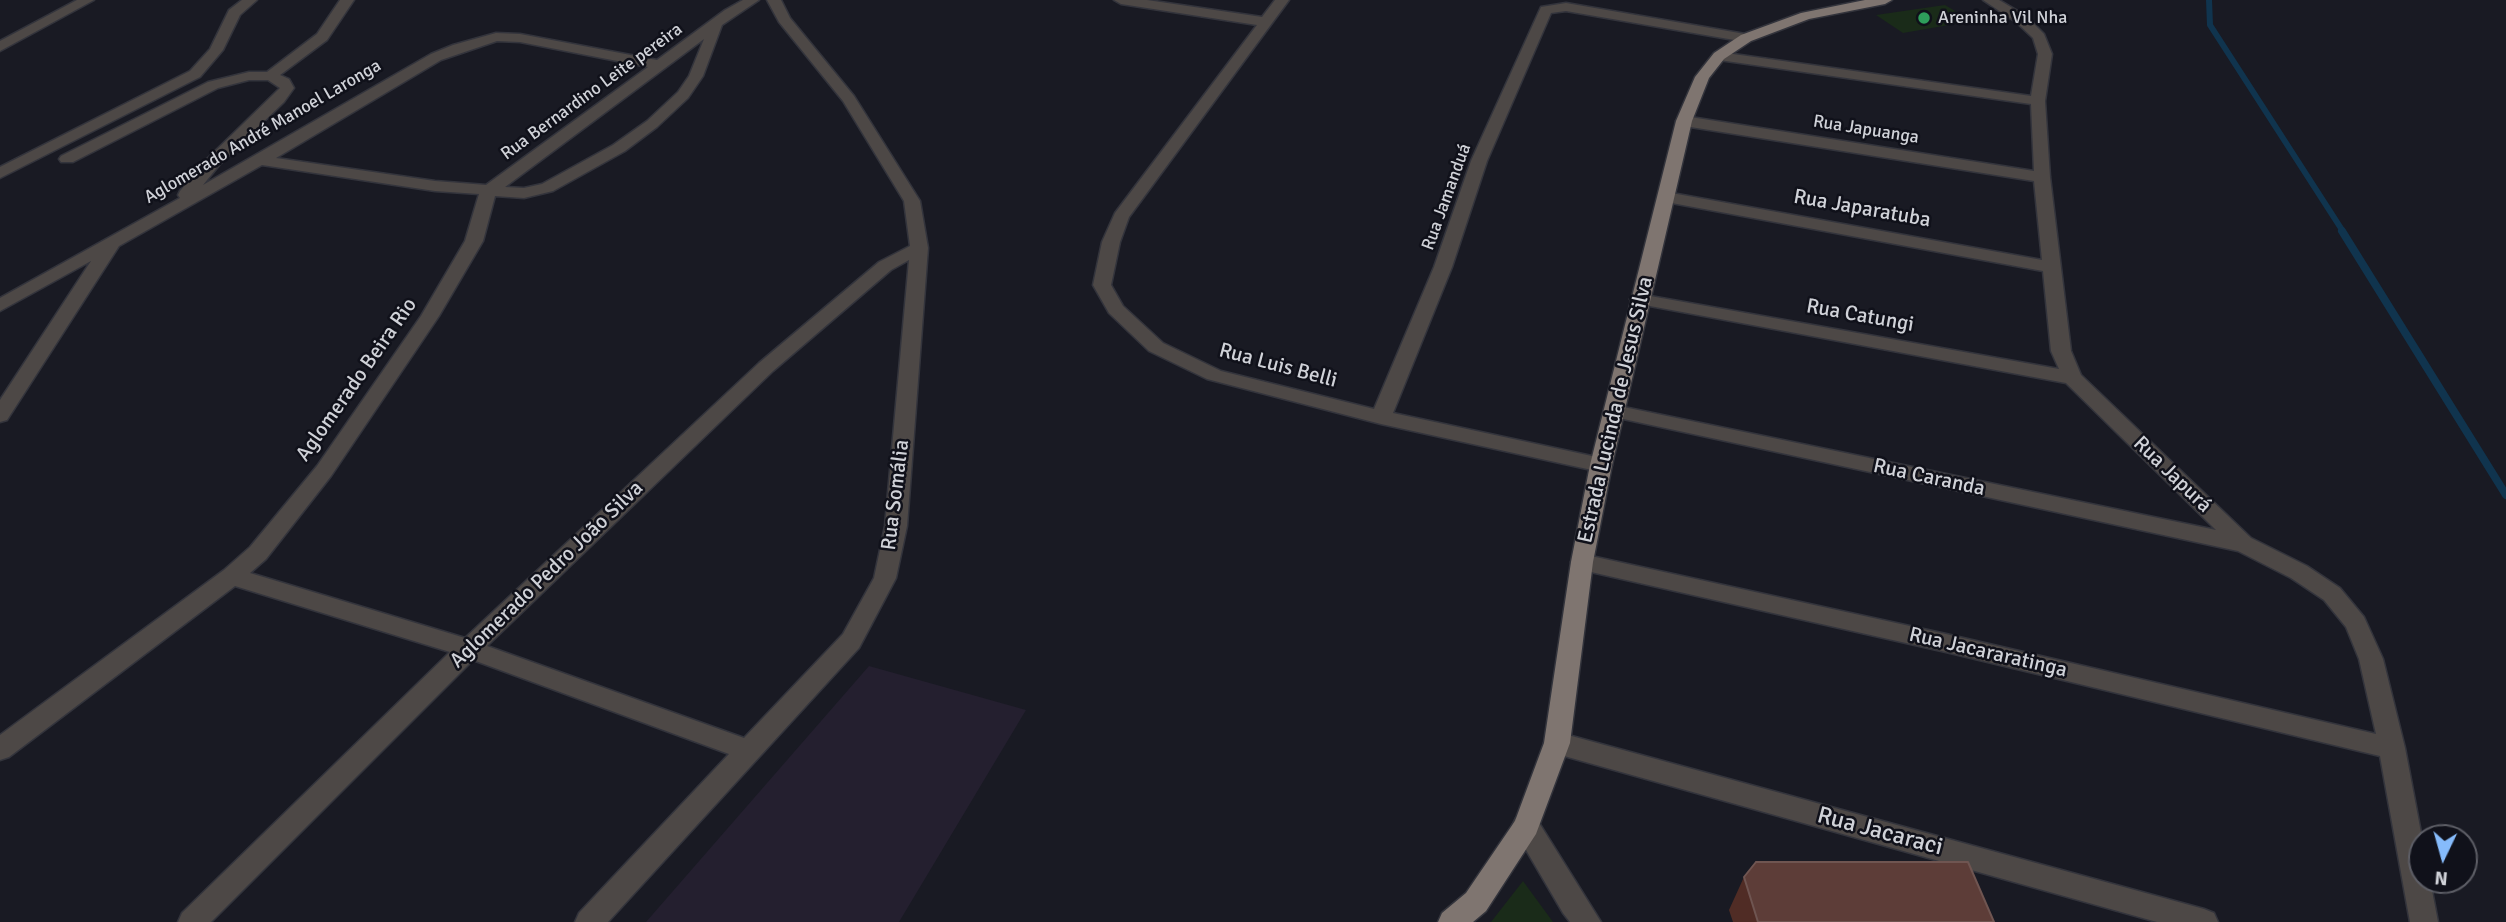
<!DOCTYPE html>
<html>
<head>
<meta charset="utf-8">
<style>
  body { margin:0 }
  #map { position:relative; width:2506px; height:922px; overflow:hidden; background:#191a23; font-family:Signika,sans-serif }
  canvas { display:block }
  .north { position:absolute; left:2408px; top:824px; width:70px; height:70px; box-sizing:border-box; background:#10111a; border:2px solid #5d5e66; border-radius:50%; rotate:185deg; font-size:19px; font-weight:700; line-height:28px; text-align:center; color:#d0d2d8 }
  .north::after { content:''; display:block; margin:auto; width:24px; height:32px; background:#86bbfb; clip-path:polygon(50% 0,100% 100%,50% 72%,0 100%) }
</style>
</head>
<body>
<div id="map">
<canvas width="2506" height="922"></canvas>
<div class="north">N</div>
</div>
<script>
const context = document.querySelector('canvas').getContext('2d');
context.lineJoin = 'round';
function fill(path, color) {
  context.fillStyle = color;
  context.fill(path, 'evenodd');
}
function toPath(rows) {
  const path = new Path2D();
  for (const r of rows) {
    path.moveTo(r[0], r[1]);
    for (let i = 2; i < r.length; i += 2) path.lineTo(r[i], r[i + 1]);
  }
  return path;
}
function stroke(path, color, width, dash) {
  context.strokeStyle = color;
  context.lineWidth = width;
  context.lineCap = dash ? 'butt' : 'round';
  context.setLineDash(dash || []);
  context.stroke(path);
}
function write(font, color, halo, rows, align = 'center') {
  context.font = font + ' Signika,sans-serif';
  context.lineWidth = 5;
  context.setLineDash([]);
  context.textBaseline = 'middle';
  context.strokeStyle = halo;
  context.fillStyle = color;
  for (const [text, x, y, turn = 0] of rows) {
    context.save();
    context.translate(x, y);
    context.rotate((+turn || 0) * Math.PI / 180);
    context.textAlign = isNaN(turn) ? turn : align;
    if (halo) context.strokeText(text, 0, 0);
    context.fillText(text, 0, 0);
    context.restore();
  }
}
const education = toPath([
  [869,666,1026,710,899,922,646,922]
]);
const green = toPath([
  [1945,5,1972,21,1903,33,1876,15],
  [1523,881,1553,922,1491,922]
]);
const streamFar1 = toPath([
  [2209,0,2210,25,2344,233]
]);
const stream = toPath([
  [2342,231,2506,495]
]);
const minor = toPath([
  [77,0,94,0,0,51,0,41,77,0],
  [242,0,257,0,240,15,223,50,200,77,0,178,0,167,190,71,210,49,229,10,242,0],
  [340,0,354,0,327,40,280,75,289,79,294,88,284,102,220,164,203,185,431,54,453,45,496,33,520,34,657,60,725,10,743,0,759,0,722,25,703,76,688,98,657,127,625,151,553,191,524,198,495,196,483,241,439,316,331,476,266,559,250,573,465,638,759,363,879,262,910,246,904,201,843,101,779,22,767,0,781,0,790,18,854,96,920,201,928,248,907,526,896,578,859,648,608,922,575,922,579,913,729,754,473,660,211,922,178,922,182,913,450,652,235,586,9,757,0,760,0,735,224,570,250,547,317,466,421,316,465,241,479,194,435,191,262,165,119,246,7,420,0,422,0,400,91,261,0,311,0,298,180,198,178,195,180,191,208,158,280,88,268,80,249,80,218,88,73,162,61,162,59,159,61,156,208,82,249,72,267,72,317,34,340,0],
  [704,39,689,76,678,92,647,121,613,145,542,184,524,188,505,187,704,39],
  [497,41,520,42,648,67,486,185,435,181,276,158,441,60,497,41],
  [909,260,885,526,874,578,843,634,744,738,487,646,773,371,891,270,909,260],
  [1114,0,1147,0,1262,17,1275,0,1289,0,1129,217,1120,242,1111,285,1123,306,1163,343,1221,371,1374,409,1434,267,1471,161,1541,7,1566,3,1751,35,1753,38,1746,42,1566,11,1551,13,1487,161,1452,267,1393,413,1601,458,1608,460,1612,465,1608,470,1601,472,1381,424,1207,379,1149,351,1109,313,1093,285,1102,242,1115,213,1257,25,1121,4,1114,0],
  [1983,0,1999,0,2026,16,2044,34,2052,54,2045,101,2050,177,2071,351,2081,375,2251,538,2307,566,2340,588,2364,617,2383,659,2405,748,2422,838,2422,880,2430,880,2438,922,2410,922,2380,756,1946,652,1582,570,1574,568,1571,562,1574,556,1582,554,1946,634,2376,734,2359,659,2346,627,2324,600,2291,578,2238,551,1614,417,1607,416,1604,411,1607,406,1614,405,2216,530,2066,383,1639,304,1630,299,1639,294,2059,369,2051,351,2043,271,1666,202,1658,197,1666,192,2042,260,2034,181,1684,126,1676,121,1684,116,2034,171,2031,104,1719,60,1712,56,1719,52,2031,96,2038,54,2033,38,2016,22,1983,0],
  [1557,732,2204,909,2214,913,2218,922,2157,922,1557,754,1548,750,1544,743,1548,736,1557,732],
  [1526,814,1536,818,1601,922,1570,922,1563,913,1512,826,1516,818,1526,814]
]);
const major = toPath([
  [1865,0,1892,0,1885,4,1809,19,1751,41,1724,59,1709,78,1692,121,1612,465,1593,562,1570,743,1536,834,1486,911,1473,922,1438,922,1442,913,1466,893,1515,821,1544,743,1571,562,1590,465,1676,121,1695,77,1714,53,1741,35,1801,13,1865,0]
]);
const wall = toPath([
  [1744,877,1994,922,1733,922,1729,910]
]);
const building = toPath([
  [1756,862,1968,862,1994,922,1758,922,1744,877,1756,862]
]);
const markers = [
  [1924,18,7,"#2e9e5b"]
];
const farPoinames = [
  ["Areninha Vil Nha",1938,18]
];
const farStreetnames = [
  ["Rua Bernardino Leite pereira",592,92,-36],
  ["Rua Japuanga",1866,130,9],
  ["Aglomerado André Manoel Laronga",263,132,-30],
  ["Rua Jamanduá",1447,197,-70]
];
const streetNames = [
  ["Rua Japaratuba",1862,209,10],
  ["Rua Catungi",1860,316,10],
  ["Rua Luis Belli",1278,366,15],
  ["Aglomerado Beira Rio",357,380,-55],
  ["Estrada Lucinda de Jesus Silva",1616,410,-77],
  ["Rua Japurá",2172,475,44],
  ["Rua Caranda",1929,478,12],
  ["Rua Somália",896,495,-83],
  ["Aglomerado Pedro João Silva",547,575,-44],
  ["Rua Jacararatinga",1988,653,13]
];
const nearStreetnames = [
  ["Rua Jacaraci",1880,832,15]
];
fill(education, '#241f2f');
fill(green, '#1a2b19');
stroke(streamFar1, '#10344e', 6);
stroke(stream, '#10344e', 8);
stroke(minor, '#33343c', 3);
stroke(major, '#33343c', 3);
fill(minor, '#4d4846');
fill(major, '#7f7570');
fill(wall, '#502c25');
fill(building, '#5d3d38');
stroke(building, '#6f5551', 2);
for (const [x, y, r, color] of markers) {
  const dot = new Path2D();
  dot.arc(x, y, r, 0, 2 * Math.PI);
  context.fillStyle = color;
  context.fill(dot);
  stroke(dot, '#10111a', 2.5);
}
write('18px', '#d0d2d8', '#10111a', farPoinames, 'left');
write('18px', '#d0d2d8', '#10111a', farStreetnames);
write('21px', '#d0d2d8', '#10111a', streetNames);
write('24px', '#d0d2d8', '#10111a', nearStreetnames);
</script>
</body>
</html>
